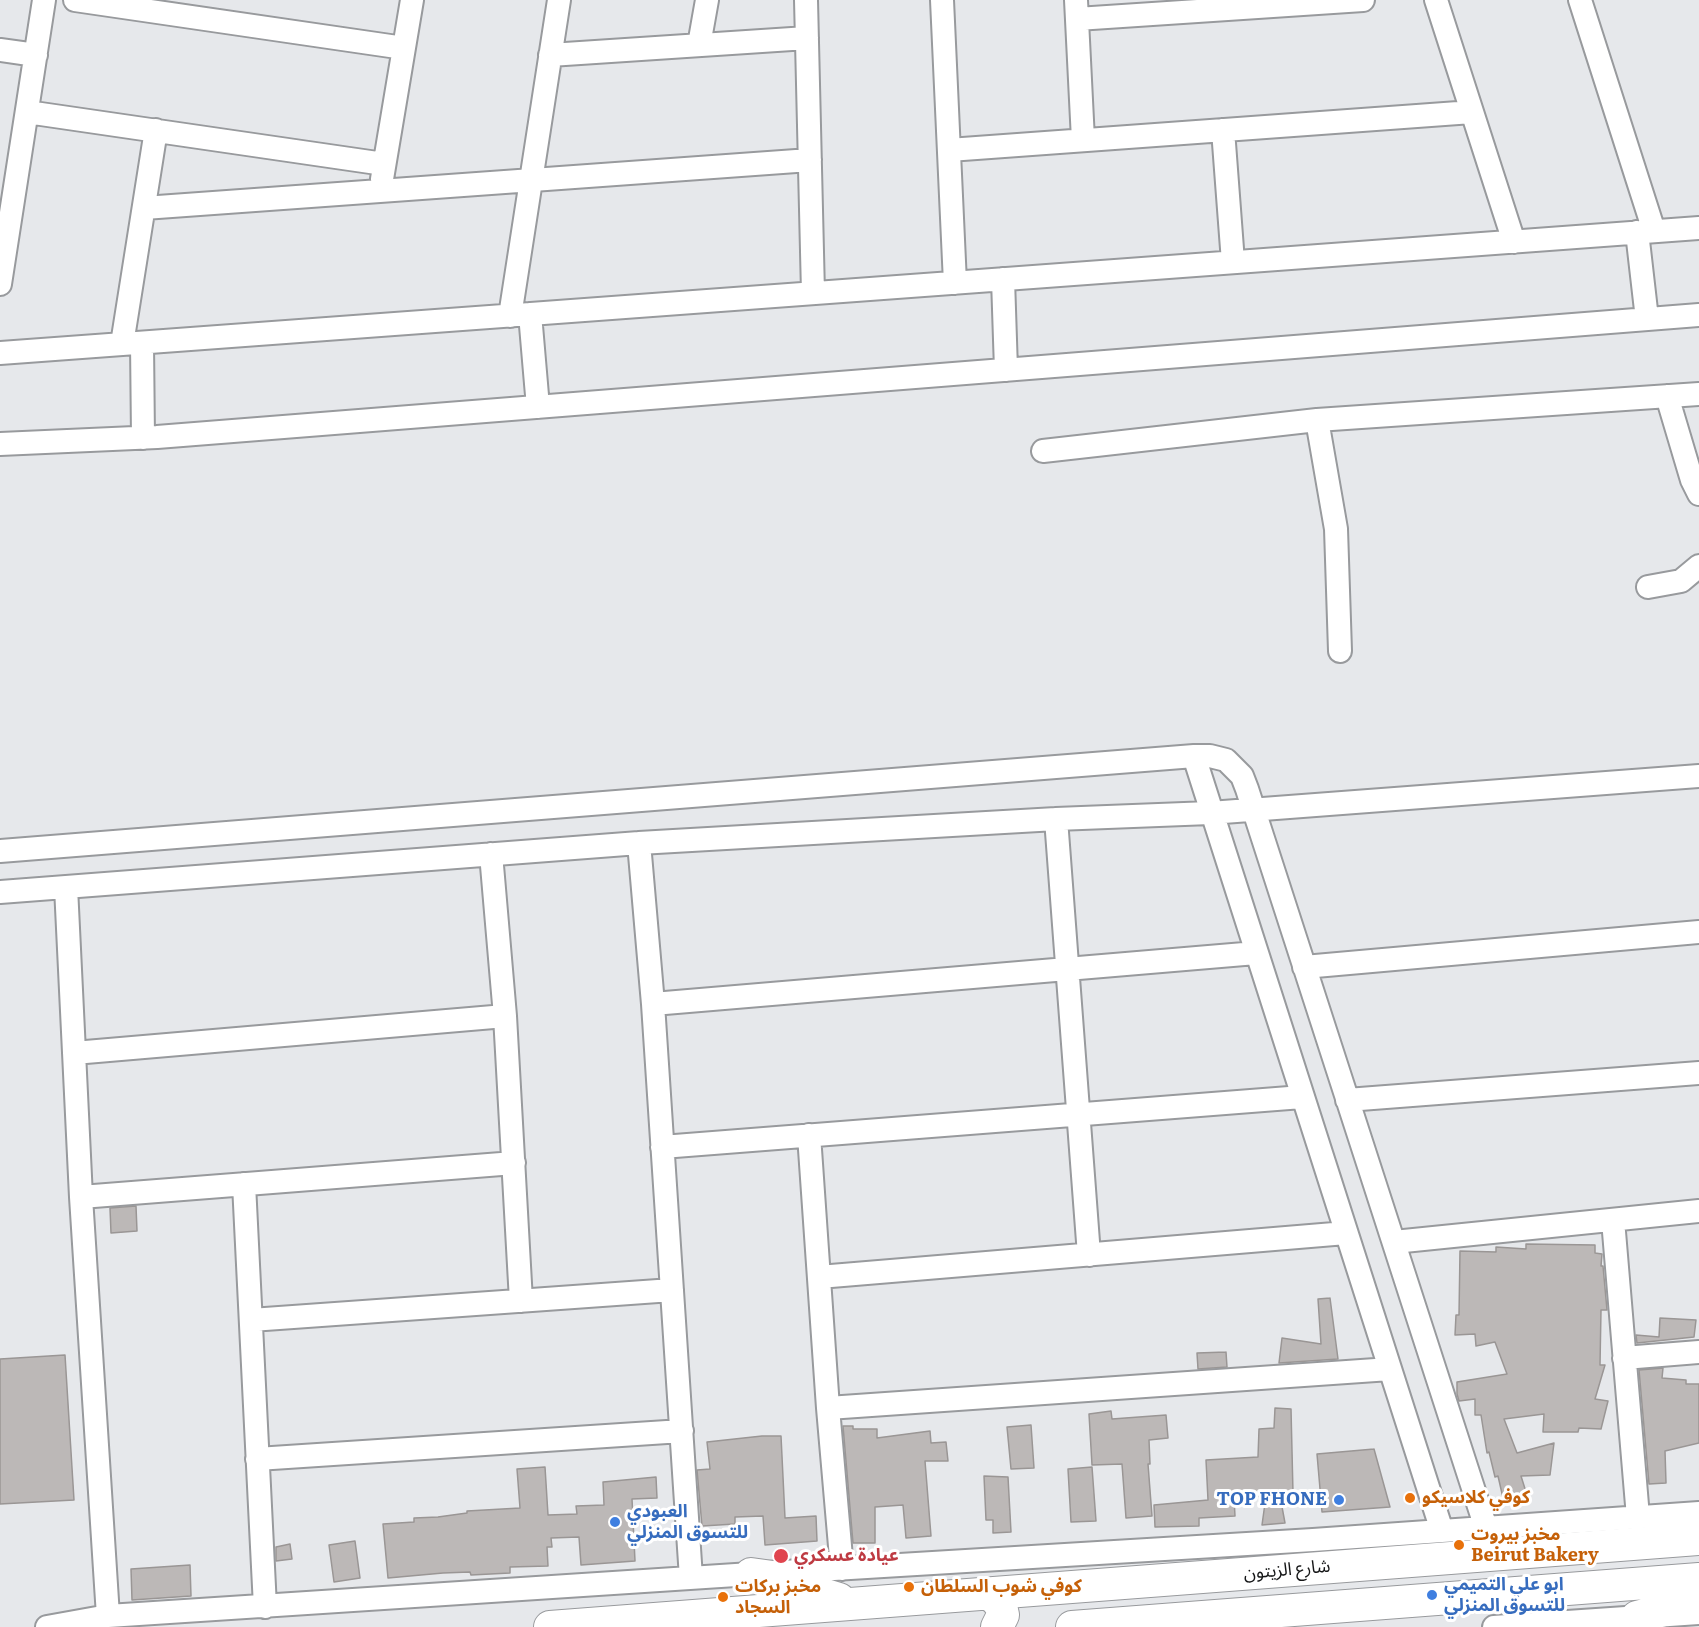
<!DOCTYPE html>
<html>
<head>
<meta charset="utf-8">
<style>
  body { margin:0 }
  canvas { display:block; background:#e6e8eb }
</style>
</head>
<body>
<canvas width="1699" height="1627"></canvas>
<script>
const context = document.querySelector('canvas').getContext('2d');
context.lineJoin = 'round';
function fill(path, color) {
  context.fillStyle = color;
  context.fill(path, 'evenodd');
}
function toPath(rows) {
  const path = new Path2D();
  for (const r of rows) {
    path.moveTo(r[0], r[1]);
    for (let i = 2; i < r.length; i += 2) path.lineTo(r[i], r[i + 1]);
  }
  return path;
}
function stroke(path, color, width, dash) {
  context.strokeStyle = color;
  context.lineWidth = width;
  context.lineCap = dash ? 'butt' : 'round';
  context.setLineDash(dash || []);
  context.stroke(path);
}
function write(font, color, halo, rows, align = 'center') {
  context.font = font + ' Literata,"Noto Sans Arabic",serif';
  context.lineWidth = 6;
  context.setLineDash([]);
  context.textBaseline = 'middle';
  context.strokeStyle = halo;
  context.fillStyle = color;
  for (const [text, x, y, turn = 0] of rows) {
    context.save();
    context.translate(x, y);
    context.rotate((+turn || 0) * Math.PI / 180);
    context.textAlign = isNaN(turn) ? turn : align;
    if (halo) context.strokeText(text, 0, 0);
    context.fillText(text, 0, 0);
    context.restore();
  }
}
const building = toPath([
  [136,1206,137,1231,111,1233,110,1208,136,1206],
  [1526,1244,1595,1245,1595,1253,1602,1254,1601,1266,1603,1266,1607,1310,1601,1310,1600,1365,1605,1365,1595,1399,1608,1401,1601,1429,1579,1428,1578,1432,1543,1432,1544,1414,1504,1419,1517,1453,1554,1443,1550,1475,1521,1476,1526,1492,1503,1498,1498,1476,1495,1477,1489,1452,1487,1453,1481,1415,1475,1415,1475,1399,1459,1401,1457,1394,1457,1382,1507,1374,1495,1342,1476,1346,1475,1334,1455,1335,1456,1315,1459,1315,1460,1251,1496,1252,1496,1247,1526,1249,1526,1244],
  [1330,1298,1338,1359,1279,1363,1282,1338,1321,1344,1318,1299,1330,1298],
  [1660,1318,1696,1320,1694,1337,1637,1343,1636,1335,1659,1337,1660,1318],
  [1226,1352,1227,1367,1198,1369,1197,1353,1226,1352],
  [65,1355,74,1500,0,1504,0,1359,65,1355],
  [1663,1368,1662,1378,1686,1380,1686,1384,1699,1384,1699,1443,1665,1451,1666,1483,1649,1484,1639,1370,1663,1368],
  [1275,1408,1291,1409,1293,1493,1280,1496,1285,1523,1262,1525,1266,1496,1234,1498,1235,1516,1199,1518,1199,1526,1155,1527,1154,1505,1208,1500,1206,1460,1258,1457,1259,1429,1274,1428,1275,1408],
  [1111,1411,1112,1419,1166,1415,1168,1438,1149,1440,1150,1464,1148,1464,1152,1516,1126,1518,1122,1464,1092,1465,1089,1414,1111,1411],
  [1031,1425,1034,1468,1011,1469,1007,1427,1031,1425],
  [843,1426,853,1426,853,1429,877,1429,877,1438,930,1431,931,1443,946,1442,948,1461,925,1461,931,1536,906,1538,903,1505,875,1507,875,1543,853,1543,843,1426],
  [762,1436,781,1436,785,1518,816,1516,817,1541,765,1545,763,1516,735,1517,735,1524,702,1526,697,1470,710,1469,707,1442,762,1436],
  [1374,1449,1390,1507,1322,1512,1317,1454,1374,1449],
  [545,1467,548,1515,577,1514,576,1506,604,1505,603,1482,656,1477,657,1498,632,1499,635,1561,581,1565,579,1537,551,1538,552,1547,547,1547,548,1566,510,1567,510,1573,471,1575,470,1572,443,1573,388,1578,383,1524,414,1522,414,1518,438,1517,467,1513,467,1511,520,1508,517,1469,545,1467],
  [1092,1467,1096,1521,1071,1522,1068,1469,1092,1467],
  [984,1476,1008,1477,1011,1532,993,1533,993,1520,986,1520,984,1476],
  [355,1541,360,1578,334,1582,329,1545,355,1541],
  [290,1544,292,1559,276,1561,276,1547,290,1544],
  [190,1565,191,1596,132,1600,131,1569,190,1565]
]);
const street = toPath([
  [75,0,404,48],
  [806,0,813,293],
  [942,0,955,283],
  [1076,0,1083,140],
  [1436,0,1514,242],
  [1580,0,1654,231],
  [1077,19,1363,0],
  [699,45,707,0],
  [0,50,36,55],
  [550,55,807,38],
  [27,112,384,164],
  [1223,130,1233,262],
  [949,150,1472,112],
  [382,179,412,0],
  [144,208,810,160],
  [1637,232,1647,319],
  [1003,279,1006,370],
  [0,284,44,0],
  [530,314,538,407],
  [510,316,559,0],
  [142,343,143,438],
  [122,344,156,130],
  [0,353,1699,228],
  [1667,396,1692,480,1699,494],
  [1317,420,1336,529,1340,651],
  [0,444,157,437,1699,315],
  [1043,451,1317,420,1699,394],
  [1648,587,1681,581,1699,566],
  [1194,756,1442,1531],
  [1056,819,1089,1255],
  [639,843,653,1004,691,1578],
  [0,851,1194,756,1210,756,1226,760,1242,776,1247,789,1486,1528],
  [491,854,505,1016,521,1301],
  [66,887,81,1197,108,1616],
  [0,892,639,843,1056,819,1210,813,1699,776],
  [1304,967,1699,932],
  [653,1004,1256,953],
  [74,1053,505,1016],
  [1347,1100,1699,1073],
  [809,1135,828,1408,842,1569],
  [662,1147,1302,1097],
  [244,1184,265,1607],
  [81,1197,514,1163],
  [1613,1220,1638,1517],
  [1394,1242,1699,1211],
  [819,1277,1346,1233],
  [251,1320,672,1290],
  [1624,1358,1699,1352],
  [828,1408,1390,1369],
  [257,1459,682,1431],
  [47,1627,108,1616,751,1574,1313,1540,1699,1513],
  [1494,1627,1699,1613]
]);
const secondary = toPath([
  [751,1574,780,1578,806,1589,839,1599],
  [988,1594,996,1599,1001,1606,1003,1615,997,1627],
  [1637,1617,1668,1609,1699,1593],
  [550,1627,1699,1539],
  [1072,1627,1699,1579],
  [1544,1627,1554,1623]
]);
const markers = [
  [1410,1498,6,"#e8710a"],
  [1339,1500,6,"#3f7fe0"],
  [615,1522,6,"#3f7fe0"],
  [1459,1545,6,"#e8710a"],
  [781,1556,8,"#e0444e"],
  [909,1587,6,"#e8710a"],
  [1432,1595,6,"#3f7fe0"],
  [723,1597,6,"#e8710a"]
];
const foodNames = [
  ["كوفي كلاسيكو",1422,1498],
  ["مخبز بيروت",1471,1535],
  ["Beirut Bakery",1471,1556],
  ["مخبز بركات",735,1587],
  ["السجاد",735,1608],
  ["كوفي شوب السلطان",921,1587]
];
const shopNames = [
  ["TOP FHONE",1327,1500,"right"],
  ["العبودي",627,1512],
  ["للتسوق المنزلي",627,1533],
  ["ابو علي التميمي",1444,1585],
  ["للتسوق المنزلي",1444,1606]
];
const healthNames = [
  ["عيادة عسكري",794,1556]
];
const streetNames = [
  ["شارع الزيتون",1287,1570,-5]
];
fill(building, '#bcb8b7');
stroke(building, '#9a9695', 1.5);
stroke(street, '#989a9d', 26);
stroke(secondary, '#989a9d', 34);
stroke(street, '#fff', 22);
stroke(secondary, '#fff', 32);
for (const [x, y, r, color] of markers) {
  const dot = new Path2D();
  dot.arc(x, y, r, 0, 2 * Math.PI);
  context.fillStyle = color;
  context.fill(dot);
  stroke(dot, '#fff', 2);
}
write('bold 18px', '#c56008', '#fff', foodNames, 'left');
write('bold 18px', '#366cbe', '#fff', shopNames, 'left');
write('bold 18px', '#be3a42', '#fff', healthNames, 'left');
write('18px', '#151617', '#fff', streetNames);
</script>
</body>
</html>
